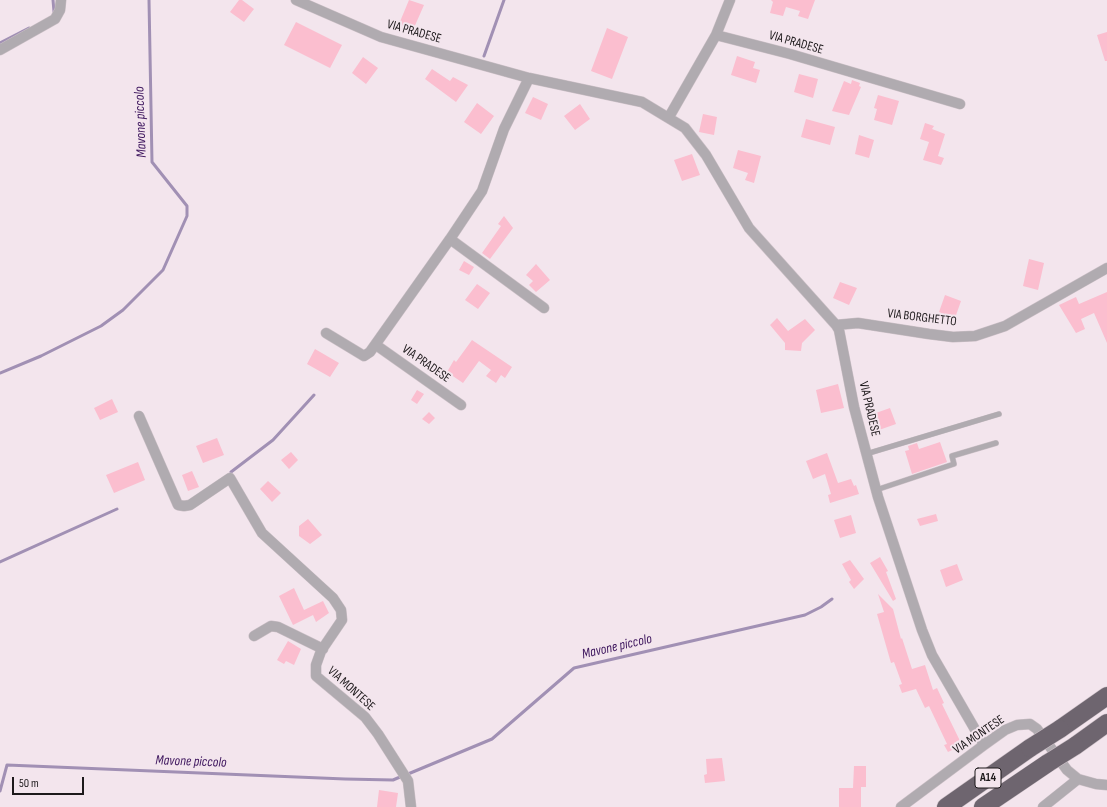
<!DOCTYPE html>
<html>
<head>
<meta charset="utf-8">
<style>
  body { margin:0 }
  #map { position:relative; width:1107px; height:807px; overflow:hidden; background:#f3e5ed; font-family:"Sofia Sans Condensed",sans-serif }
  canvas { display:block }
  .scale { position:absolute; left:12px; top:777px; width:72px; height:18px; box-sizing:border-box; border:2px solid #1d191b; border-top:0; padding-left:5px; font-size:12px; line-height:14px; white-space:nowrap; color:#1d191b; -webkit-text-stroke:3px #f3e5ed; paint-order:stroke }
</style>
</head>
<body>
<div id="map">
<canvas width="1107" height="807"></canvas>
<div class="scale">50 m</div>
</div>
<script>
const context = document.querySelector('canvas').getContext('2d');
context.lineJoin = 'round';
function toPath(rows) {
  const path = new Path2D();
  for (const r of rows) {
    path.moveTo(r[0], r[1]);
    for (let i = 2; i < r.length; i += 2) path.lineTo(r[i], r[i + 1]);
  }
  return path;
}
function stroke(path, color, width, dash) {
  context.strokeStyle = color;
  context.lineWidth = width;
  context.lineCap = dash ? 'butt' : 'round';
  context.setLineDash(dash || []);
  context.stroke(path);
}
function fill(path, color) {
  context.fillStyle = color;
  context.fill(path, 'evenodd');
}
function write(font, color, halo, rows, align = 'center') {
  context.font = font + ' "Sofia Sans Condensed",sans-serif';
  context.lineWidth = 4;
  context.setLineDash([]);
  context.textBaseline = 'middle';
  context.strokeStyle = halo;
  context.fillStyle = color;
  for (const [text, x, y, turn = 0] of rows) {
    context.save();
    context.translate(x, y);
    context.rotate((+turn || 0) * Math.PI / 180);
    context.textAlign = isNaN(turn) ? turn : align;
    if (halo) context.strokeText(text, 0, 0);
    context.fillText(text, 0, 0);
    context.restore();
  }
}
const stream = toPath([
  [53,0,54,12],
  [0,43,29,28],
  [484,56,504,0],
  [0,373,41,356,101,326,123,310,163,270,187,216,187,206,152,162,149,0],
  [231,472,273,440,314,395],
  [0,562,117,509],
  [408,774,492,739,574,668,805,615,821,607,832,599],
  [0,791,7,765,345,779,393,780,400,777]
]);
const building = toPath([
  [239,0,242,0,254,9,244,22,230,12],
  [409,0,424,5,413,30,399,24],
  [771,0,815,0,808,19,798,16,800,11,786,7,783,16,770,13,773,2],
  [296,22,342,45,330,68,284,45],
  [607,28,628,37,612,79,591,71],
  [1107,32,1107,61,1105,61,1097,35],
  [737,56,755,62,753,68,760,70,756,83,731,75],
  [363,57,378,68,366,84,352,73],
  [432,69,450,81,453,77,468,85,456,102,425,79],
  [799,74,818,79,813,98,794,92],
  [852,80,860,83,859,86,861,87,849,115,832,111,844,81,851,84],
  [878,95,899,101,892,125,874,120,877,109,874,108],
  [533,97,548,104,541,120,525,113],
  [477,103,494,116,481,134,464,122],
  [580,104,590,119,575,130,564,116],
  [703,114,717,117,714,135,699,132],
  [806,119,835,127,830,145,801,137],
  [925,123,934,126,932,129,945,134,938,156,944,158,941,165,923,160,929,142,920,139],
  [859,135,874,140,869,158,855,154],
  [738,150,761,156,754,183,745,180,748,173,733,168],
  [692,154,700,175,682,181,674,160],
  [504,216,513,228,490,259,482,253,501,226,498,224],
  [1029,259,1044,263,1038,290,1023,286],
  [464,261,474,267,469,275,459,270],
  [536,264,550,280,536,292,529,285,533,281,526,275],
  [840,282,857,288,849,305,833,298],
  [477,284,490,293,478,309,465,300],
  [1107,292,1107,343,1094,313,1081,319,1085,329,1076,333,1059,305,1076,297,1079,304],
  [945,295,961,301,955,318,939,312],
  [777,318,788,331,805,319,815,330,802,343,801,351,785,350,785,343,770,325],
  [472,340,512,367,505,378,501,375,496,383,486,376,491,370,479,361,463,383,447,372,454,360,456,362],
  [315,349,339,363,330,377,307,364],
  [838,384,844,408,821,413,816,390],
  [417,390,424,394,417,404,411,400],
  [112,399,118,412,100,420,94,408],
  [890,408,896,424,879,430,873,414],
  [429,412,435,418,429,424,422,419],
  [217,438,224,455,203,463,196,446],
  [940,442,947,462,912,474,905,451,909,450,908,446,917,443,919,449],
  [291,452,298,460,289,469,281,460],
  [827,453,838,483,851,479,854,486,856,485,859,494,830,503,828,495,831,494,825,474,813,479,806,461],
  [138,462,145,480,114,493,106,475],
  [192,471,199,487,188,491,182,475],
  [268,481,281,493,272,502,260,489],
  [936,514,938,521,920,526,917,519],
  [851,515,856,533,840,538,834,520],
  [308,519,322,535,310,544,299,536,299,526],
  [880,557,888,571,886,572,896,599,893,601,870,563],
  [850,560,864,579,854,589,849,582,851,580,842,564],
  [957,564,963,580,946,587,940,570],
  [294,588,304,610,323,601,329,613,316,622,313,615,293,625,279,596],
  [878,594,893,609,901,639,902,638,912,669,925,665,933,690,937,688,944,703,942,704,962,745,948,752,944,745,947,744,929,706,925,708,916,689,902,693,899,685,902,684,894,662,891,663,877,614,884,612],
  [288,641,301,649,294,665,286,661,284,664,277,660],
  [722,758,725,781,705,783,704,775,707,774,706,759],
  [854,766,866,766,866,787,861,787,861,807,839,807,839,788,853,788],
  [379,790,398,793,396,807,377,807]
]);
const service = toPath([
  [866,454,999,414],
  [876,490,954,464,952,456,996,443]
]);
const minor = toPath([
  [296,0,381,37,529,78,642,102,685,128,706,155,749,228,836,325,839,330,854,407,878,497,922,630,932,655,984,745],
  [716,35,790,54,960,104],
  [0,50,55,19,60,10,61,0],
  [669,117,716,35,730,0],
  [450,239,544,308],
  [836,325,858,323,929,334,953,337,975,336,1005,326,1107,268],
  [326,333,364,356,370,352,450,239,482,191,504,129,529,78],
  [376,345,461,405],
  [139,416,178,505,184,506,190,505,230,478,262,533,333,598,341,610,342,620,321,651,316,665,316,676,365,717,378,734,408,781,411,807],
  [254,636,271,626,278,627,323,649],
  [901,807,984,745,1005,730,1017,725,1030,724,1037,729,1067,770,1078,779,1096,784,1107,785],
  [1043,807,1078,779]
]);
const motorway = toPath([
  [1060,729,1107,696],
  [1075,746,1107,723],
  [946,807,1030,748],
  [983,807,1048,763]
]);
const motorwayBridge = toPath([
  [1030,748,1060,729],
  [1048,763,1075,746]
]);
const shields = [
  [988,778,26]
];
const shieldNames = [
  ["A14",988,778]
];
const streetNames = [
  ["VIA PRADESE",414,32,16],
  ["VIA PRADESE",796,43,16],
  ["VIA BORGHETTO",922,318,7],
  ["VIA PRADESE",426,364,35],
  ["VIA PRADESE",869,409,77],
  ["VIA MONTESE",351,689,42],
  ["VIA MONTESE",979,735,-34]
];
const waterNames = [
  ["Mavone piccolo",141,122,-92],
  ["Mavone piccolo",617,647,-13],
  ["Mavone piccolo",191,762,2]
];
stroke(stream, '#a190b4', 3);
fill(building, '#fbbecf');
stroke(service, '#ccc0c7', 6);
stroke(minor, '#ccc0c7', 11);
stroke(motorway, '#ccc0c7', 19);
stroke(service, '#b0abb0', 5);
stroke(minor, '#b0abb0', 10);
stroke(motorway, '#6e656f', 18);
stroke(motorwayBridge, '#ccc0c7', 19, []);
stroke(motorwayBridge, '#6e656f', 18);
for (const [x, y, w] of shields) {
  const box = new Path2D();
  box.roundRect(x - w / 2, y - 10, w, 20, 3);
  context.fillStyle = '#f3e5ed';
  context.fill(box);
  stroke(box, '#1d191b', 1);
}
write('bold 12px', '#1d191b', null, shieldNames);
write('13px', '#1d191b', '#f3e5ed', streetNames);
write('italic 14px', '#3d155d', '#f3e5ed', waterNames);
</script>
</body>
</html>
